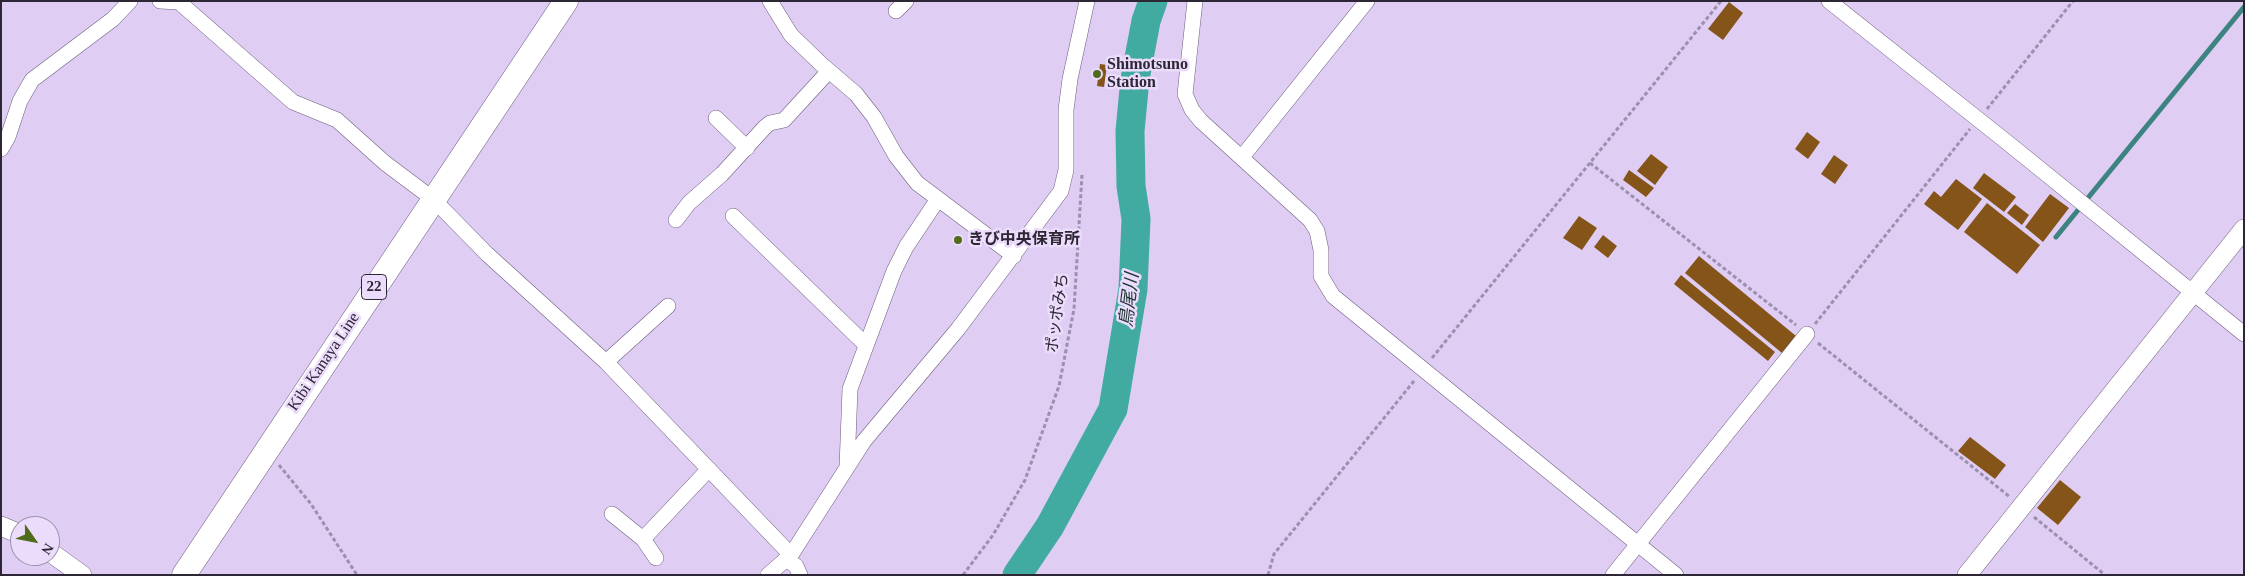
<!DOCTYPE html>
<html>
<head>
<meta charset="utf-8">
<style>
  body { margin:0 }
  #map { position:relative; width:2245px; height:576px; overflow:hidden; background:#dfcdf4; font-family:"Times New Roman",serif }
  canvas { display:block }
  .frame { position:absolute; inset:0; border:2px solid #2d2635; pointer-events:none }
  .north { position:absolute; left:10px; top:516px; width:50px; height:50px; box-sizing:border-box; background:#ebdcfb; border:1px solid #9f93ac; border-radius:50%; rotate:123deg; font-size:14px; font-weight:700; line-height:20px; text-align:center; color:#2d2635 }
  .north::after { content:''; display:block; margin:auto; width:18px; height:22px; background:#516b1d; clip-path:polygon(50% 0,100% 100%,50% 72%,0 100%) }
</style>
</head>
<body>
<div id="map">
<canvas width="2245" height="576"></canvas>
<div class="frame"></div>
<div class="north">N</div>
</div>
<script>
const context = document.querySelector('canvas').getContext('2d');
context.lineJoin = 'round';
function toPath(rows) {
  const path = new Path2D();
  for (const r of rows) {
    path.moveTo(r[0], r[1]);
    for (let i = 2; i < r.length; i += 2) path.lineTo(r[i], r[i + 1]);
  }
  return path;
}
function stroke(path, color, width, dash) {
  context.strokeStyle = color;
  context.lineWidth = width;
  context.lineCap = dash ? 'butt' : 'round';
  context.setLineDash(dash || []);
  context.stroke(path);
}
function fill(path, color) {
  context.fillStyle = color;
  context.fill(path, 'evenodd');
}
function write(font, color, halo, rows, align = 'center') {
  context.font = font + ' "Times New Roman","Noto Sans JP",serif';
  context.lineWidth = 5;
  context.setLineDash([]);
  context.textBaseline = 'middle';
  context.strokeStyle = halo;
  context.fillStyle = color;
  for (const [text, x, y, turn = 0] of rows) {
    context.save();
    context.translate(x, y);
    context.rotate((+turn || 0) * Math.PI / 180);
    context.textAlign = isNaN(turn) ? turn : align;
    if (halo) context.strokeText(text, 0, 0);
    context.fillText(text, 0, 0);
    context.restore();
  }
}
const stream = toPath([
  [2056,237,2244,7]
]);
const river = toPath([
  [1017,575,1050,526,1113,409,1133,289,1136,219,1131,186,1130,131,1135,79,1146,21,1153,1]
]);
const building = toPath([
  [1729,2,1743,13,1723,40,1708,29],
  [1100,64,1107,65,1104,87,1097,86],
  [1807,132,1820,142,1808,159,1795,149],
  [1651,154,1668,167,1655,185,1637,171],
  [1834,155,1848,165,1835,184,1821,174],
  [1629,170,1654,188,1646,197,1623,180],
  [1984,173,2016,197,2004,212,1973,188],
  [1956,179,1982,199,1958,230,1924,204,1934,191,1941,197],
  [2050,194,2069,208,2043,242,2025,227],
  [1987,203,2040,245,2017,274,1964,232],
  [2015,204,2029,215,2022,225,2007,213],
  [1579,216,1597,228,1582,250,1563,238],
  [1603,235,1617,246,1608,258,1594,247],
  [1699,256,1796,336,1782,353,1685,273],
  [1681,275,1775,352,1768,361,1674,284],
  [1970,437,2006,465,1995,479,1958,451],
  [2060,480,2081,497,2058,525,2037,508]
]);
const path = toPath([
  [1987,109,2073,1],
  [1590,163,1796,325],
  [1815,324,1970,129],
  [1818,343,2010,497],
  [1432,358,1721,1],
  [279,465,311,504,357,575],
  [2034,517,2105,575],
  [963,575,993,535,1025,480,1059,386,1074,309,1082,175],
  [1268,575,1274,554,1414,381]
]);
const minor = toPath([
  [160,1,179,2,293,102,337,120,385,163,433,199,487,254,606,362,791,555],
  [770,1,791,35,821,64,856,94,874,117,896,156,917,183,1014,256],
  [1195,1,1185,94,1192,110,1201,121,1310,220,1317,231,1321,250,1321,276,1333,296,1676,575],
  [1829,1,2003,139,2244,334],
  [896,11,906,1],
  [716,118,747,148],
  [1,149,8,137,20,101,32,80,113,19,130,1],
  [1242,157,1367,1],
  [733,216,866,345],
  [676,220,689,203,722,174,765,127,770,123,784,120,829,71],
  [606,362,668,306],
  [847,467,850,389,894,271,906,247,938,199],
  [612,514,643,539,656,558],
  [643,539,709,469],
  [786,559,796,566,800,575],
  [768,575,791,555,864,441,958,329,1061,191,1066,170,1066,110,1070,79,1087,1],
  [1613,575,1807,334]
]);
const tertiary = toPath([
  [1,526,20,534],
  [50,552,82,575],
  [1967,575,2244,229]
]);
const primary = toPath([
  [184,575,566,1]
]);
const markers = [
  [1097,74,5,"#516b1d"],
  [958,240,5,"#516b1d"]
];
const shields = [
  [374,287,25]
];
const shieldNames = [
  ["22",374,287]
];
const poiNames = [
  ["Shimotsuno",1107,65],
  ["Station",1107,83],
  ["きび中央保育所",968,240]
];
const streetNames = [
  ["ポッポみち",1058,313,-82],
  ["Kibi Kanaya Line",324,362,-56]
];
const waterNames = [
  ["鳥尾川",1130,300,-83]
];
stroke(stream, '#3c8381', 5);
stroke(river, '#42aba1', 29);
fill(building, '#855418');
stroke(minor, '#6d5d7e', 16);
stroke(tertiary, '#6d5d7e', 20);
stroke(primary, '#6d5d7e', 25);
stroke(path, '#9d8fae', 3, [4, 2.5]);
stroke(minor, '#fff', 15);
stroke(tertiary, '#fff', 19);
stroke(primary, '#fff', 24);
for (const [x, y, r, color] of markers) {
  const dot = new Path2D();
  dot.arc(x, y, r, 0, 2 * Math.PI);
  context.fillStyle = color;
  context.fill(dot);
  stroke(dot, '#ebdcfb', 2);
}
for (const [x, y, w] of shields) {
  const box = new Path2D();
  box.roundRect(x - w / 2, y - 12.5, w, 25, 4);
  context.fillStyle = '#ebdcfb';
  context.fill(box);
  stroke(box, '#2d2635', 1);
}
write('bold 15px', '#2d2635', null, shieldNames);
write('bold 16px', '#2d2635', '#ebdcfb', poiNames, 'left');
write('16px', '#2d2635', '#ebdcfb', streetNames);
write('italic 18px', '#1d3532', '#ebdcfb', waterNames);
</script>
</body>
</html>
